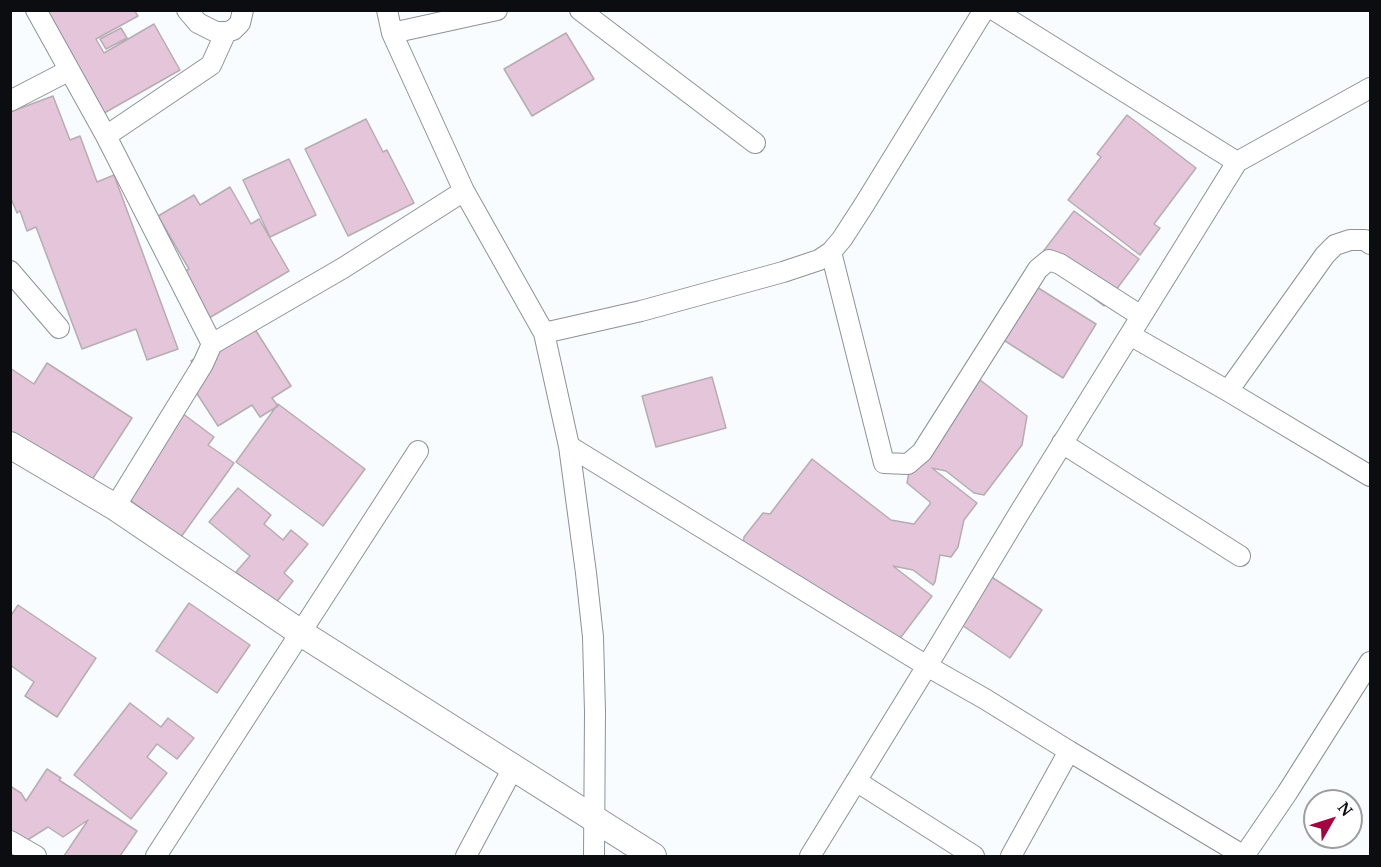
<!DOCTYPE html>
<html>
<head>
<meta charset="utf-8">
<style>
  body { margin:0 }
  #map { position:relative; width:1381px; height:867px; overflow:hidden; background:#f9fcff; font-family:"Noto Serif",serif }
  canvas { display:block }
  .frame { position:absolute; inset:0; border:12px solid #0b0d10; pointer-events:none }
  .north { position:absolute; left:1303px; top:789px; width:60px; height:60px; box-sizing:border-box; background:#fff; border:2px solid #9d9e9f; border-radius:50%; rotate:51deg; font-size:16px; font-weight:700; line-height:24px; text-align:center; color:#0b0d10 }
  .north::after { content:''; display:block; margin:auto; width:21px; height:27px; background:#a20540; clip-path:polygon(50% 0,100% 100%,50% 72%,0 100%) }
</style>
</head>
<body>
<div id="map">
<canvas width="1381" height="867"></canvas>
<div class="frame"></div>
<div class="north">N</div>
</div>
<script>
const context = document.querySelector('canvas').getContext('2d');
context.lineJoin = 'round';
function fill(path, color) {
  context.fillStyle = color;
  context.fill(path, 'evenodd');
}
function toPath(rows) {
  const path = new Path2D();
  for (const r of rows) {
    path.moveTo(r[0], r[1]);
    for (let i = 2; i < r.length; i += 2) path.lineTo(r[i], r[i + 1]);
  }
  return path;
}
function stroke(path, color, width, dash) {
  context.strokeStyle = color;
  context.lineWidth = width;
  context.lineCap = dash ? 'butt' : 'round';
  context.setLineDash(dash || []);
  context.stroke(path);
}
const building = toPath([
  [38,10,134,10,138,16,96,39,104,53,154,24,180,70,99,116,38,10],
  [121,28,127,38,106,49,100,39,121,28],
  [566,33,594,79,532,116,504,69,566,33],
  [53,96,70,140,80,136,97,182,114,175,178,349,147,360,136,329,82,349,36,227,27,231,20,211,17,213,10,196,10,112,53,96],
  [1127,115,1196,168,1154,224,1160,228,1140,255,1068,200,1101,157,1097,154,1127,115],
  [366,119,383,152,387,150,414,203,348,236,305,149,366,119],
  [289,159,316,215,270,237,243,180,289,159],
  [230,187,251,224,259,219,289,271,204,321,178,275,189,269,158,216,194,195,200,205,230,187],
  [1074,211,1139,259,1104,306,1039,257,1074,211],
  [1024,279,1096,324,1063,378,991,332,1024,279],
  [251,323,291,386,272,398,278,406,260,417,252,405,218,426,192,386,202,379,191,361,251,323],
  [47,363,132,418,88,486,10,435,10,368,34,384,47,363],
  [971,373,1027,416,1022,445,984,495,974,493,946,471,932,468,977,503,964,520,958,547,951,557,940,555,935,582,933,585,913,570,893,566,932,596,889,653,743,545,744,537,763,513,770,514,812,459,891,520,914,524,930,504,930,502,907,483,913,449,971,373],
  [712,377,726,428,656,447,642,396,712,377],
  [278,404,365,469,323,526,236,462,278,404],
  [182,413,214,437,208,445,234,463,181,537,123,495,182,413],
  [238,488,271,515,264,524,283,540,291,530,308,544,284,573,293,581,275,604,236,572,250,556,209,522,238,488],
  [981,570,1042,610,1010,658,950,617,981,570],
  [189,603,250,645,217,693,156,651,189,603],
  [18,605,96,658,57,717,25,696,34,682,10,665,10,617,18,605],
  [130,703,161,727,168,718,194,738,177,759,157,744,147,757,167,773,131,819,74,775,130,703],
  [47,769,61,778,59,780,137,831,120,856,64,856,88,820,63,837,48,827,29,839,18,856,10,856,10,786,21,793,26,801,47,769]
]);
const minor = toPath([
  [36,10,106,136,212,344],
  [187,10,198,23,216,32,226,32,233,30,240,23,243,10],
  [387,10,392,33,464,191,544,333,569,446,586,573,593,637,595,712,594,856],
  [580,10,755,143],
  [994,10,1237,162],
  [392,33,497,10],
  [10,101,68,71],
  [106,136,211,65,226,32],
  [831,252,884,463,908,464,922,452,1038,269,1049,260,1060,264,1141,316],
  [10,271,59,328],
  [544,333,641,311,783,272,819,260,831,252,842,239,864,205,984,10],
  [1130,335,1228,391,1370,476],
  [1228,391,1325,255,1335,245,1350,240,1365,240,1370,244],
  [1062,443,1240,556],
  [569,446,927,666,985,699,1069,751,1011,856],
  [115,507,203,364,212,344,343,268,464,191],
  [1069,751,1244,856],
  [856,781,974,856],
  [10,841,36,856],
  [156,856,418,451],
  [466,856,513,768],
  [810,856,927,666,1018,515,1237,162,1370,88],
  [1244,856,1287,793,1370,662]
]);
const tertiary = toPath([
  [10,445,115,507,301,633,653,856]
]);
fill(building, '#e4c5da');
stroke(building, '#b6adb3', 1.5);
stroke(minor, '#8c9299', 22);
stroke(tertiary, '#8c9299', 28);
stroke(minor, '#fff', 20);
stroke(tertiary, '#fff', 26);
</script>
</body>
</html>
